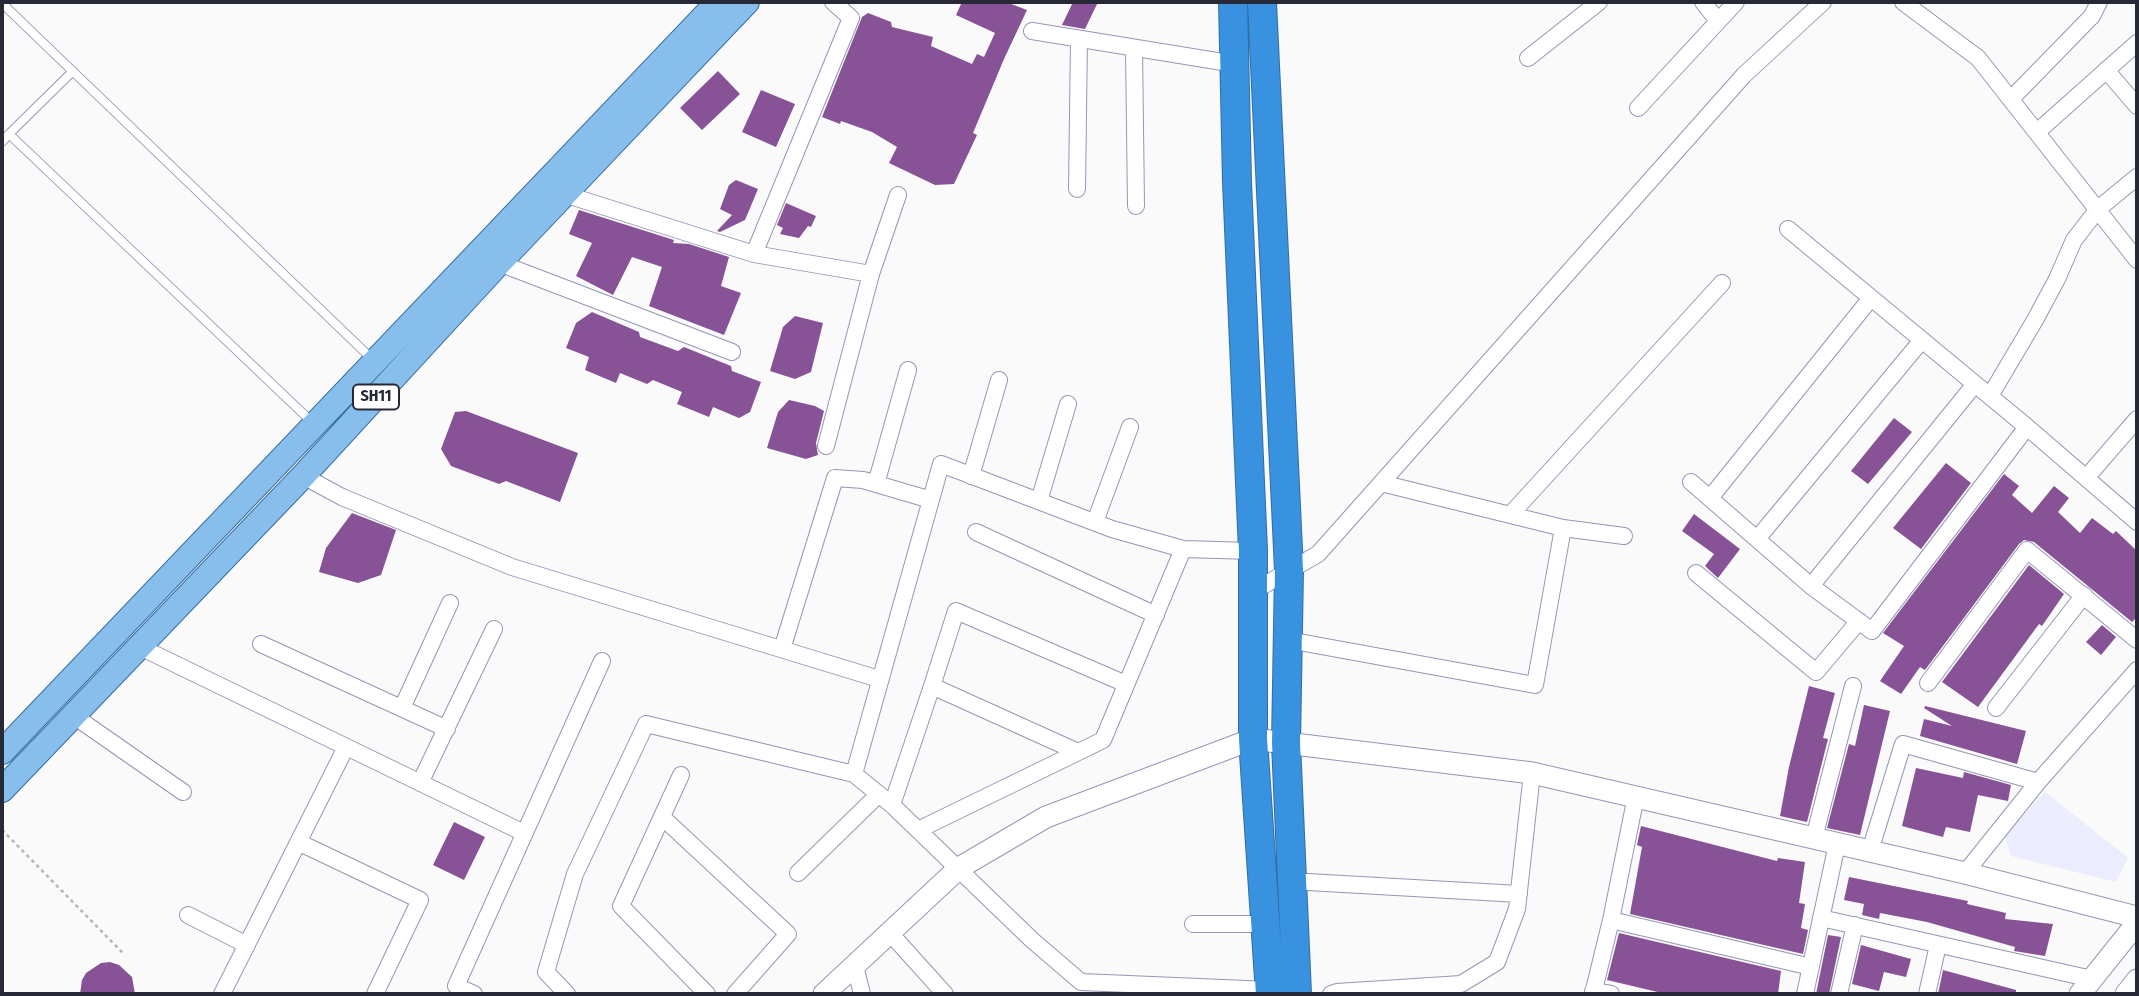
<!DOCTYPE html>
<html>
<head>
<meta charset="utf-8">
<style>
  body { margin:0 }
  #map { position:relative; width:2139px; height:996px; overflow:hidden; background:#fafafa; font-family:"Fira Sans Condensed",sans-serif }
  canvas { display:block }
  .frame { position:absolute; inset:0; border:4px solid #282936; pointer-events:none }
</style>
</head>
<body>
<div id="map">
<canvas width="2139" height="996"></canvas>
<div class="frame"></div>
</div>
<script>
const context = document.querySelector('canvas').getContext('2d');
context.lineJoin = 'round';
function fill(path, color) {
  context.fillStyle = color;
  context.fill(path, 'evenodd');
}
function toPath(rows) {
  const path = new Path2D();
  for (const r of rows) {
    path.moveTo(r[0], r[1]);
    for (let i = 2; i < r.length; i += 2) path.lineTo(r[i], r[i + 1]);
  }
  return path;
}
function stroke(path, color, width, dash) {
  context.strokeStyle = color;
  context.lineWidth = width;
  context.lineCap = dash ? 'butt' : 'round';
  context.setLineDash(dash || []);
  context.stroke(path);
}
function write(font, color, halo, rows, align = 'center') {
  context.font = font + ' "Fira Sans Condensed",sans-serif';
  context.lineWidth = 7;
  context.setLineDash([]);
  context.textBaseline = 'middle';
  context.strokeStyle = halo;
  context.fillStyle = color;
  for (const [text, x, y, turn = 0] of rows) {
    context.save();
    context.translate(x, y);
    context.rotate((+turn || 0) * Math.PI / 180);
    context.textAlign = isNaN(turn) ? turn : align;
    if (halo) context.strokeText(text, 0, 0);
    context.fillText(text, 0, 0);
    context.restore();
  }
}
const built = toPath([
  [2045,792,2128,858,2116,882,2011,856,2005,836]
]);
const building = toPath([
  [962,2,1006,2,1027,10,1004,59,973,133,977,135,954,184,935,185,889,163,897,147,872,132,841,121,840,124,822,117,862,17,868,13,891,22,892,27,933,37,931,46,972,64,977,54,984,57,995,33,956,15],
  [1073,2,1098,2,1085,29,1062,25],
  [718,71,740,94,702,130,680,108],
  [761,90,795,104,776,147,742,132],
  [736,180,758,189,745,220,720,232,717,231,732,215,720,209,729,185],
  [786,203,816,216,811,227,808,226,799,238,780,234,783,228,777,225],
  [579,210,674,240,673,243,689,244,729,257,721,286,741,293,724,335,649,306,662,267,632,257,613,295,576,276,592,243,569,234],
  [592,312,639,332,640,337,678,351,684,347,731,366,732,371,761,382,750,412,739,418,713,407,709,417,677,404,682,392,653,380,647,384,620,373,616,383,585,370,589,357,566,348,576,323],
  [795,316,823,323,811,372,795,379,770,371,783,327],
  [789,400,815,406,824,411,816,443,818,455,806,459,767,448,778,412],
  [466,411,578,453,560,502,506,481,499,484,451,466,441,449,455,412],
  [1894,418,1912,432,1868,484,1851,471],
  [1946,463,1971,483,1921,549,1893,528],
  [2004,474,2019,486,2012,495,2032,513,2054,486,2069,498,2058,512,2080,533,2092,518,2113,534,2116,531,2137,551,2137,617,2132,622,2034,542,2024,540,2019,544,1925,670,1920,667,1901,694,1880,681,1904,646,1883,633],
  [352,513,396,530,381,575,358,583,319,572,326,548],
  [1694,514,1740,549,1718,578,1705,566,1714,554,1682,531],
  [2029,565,2064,594,2042,626,2039,624,1978,707,1942,682],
  [2102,625,2116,637,2101,655,2086,642],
  [1809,686,1835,693,1823,738,1828,739,1807,822,1780,816,1789,767],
  [1864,705,1890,711,1860,835,1827,828,1849,744,1855,746],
  [1925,706,2026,731,2017,764,1920,736,1924,719,1952,726,1924,708],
  [1916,768,1963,778,1964,772,2011,785,2008,801,1978,795,1970,832,1946,827,1943,837,1902,826],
  [454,822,485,837,464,880,433,865],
  [1641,826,1777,861,1778,858,1805,862,1799,903,1805,904,1801,928,1808,930,1803,954,1630,914,1642,847,1637,845],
  [1849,877,1968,901,1967,904,2006,913,2005,919,2053,924,2045,956,2014,951,2015,947,1927,922,1880,913,1879,919,1862,915,1864,904,1844,900],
  [1619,933,1781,971,1778,994,1666,994,1607,980],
  [1828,935,1841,937,1829,994,1816,994],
  [1861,945,1911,959,1906,977,1884,972,1879,991,1852,984],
  [110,962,119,965,132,977,135,994,80,994,82,980,86,973,101,963],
  [1943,970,2016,990,2016,994,1938,994]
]);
const path = toPath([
  [2,830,124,954]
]);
const lane = toPath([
  [3,2,8,9,372,359],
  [9,134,73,71],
  [2,142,9,134,312,422]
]);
const street = toPath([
  [1703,2,1718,21],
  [1903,2,1978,58,2137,260],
  [1032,31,1235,64],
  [1134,48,1136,206],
  [1528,58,1599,2],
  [2106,70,2137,106],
  [2011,99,2092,16,2099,2],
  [1638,108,1736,2],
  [2037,132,2137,43],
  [1077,189,1079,39],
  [564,194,754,254,871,274,898,195],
  [1788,229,2027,427,2137,522],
  [754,254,851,18,833,2],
  [499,263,732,352],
  [1990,396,2035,320,2057,279,2074,240,2098,209,2137,177],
  [826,446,871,274],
  [303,476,342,497,512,567,879,679],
  [971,476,999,380],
  [2086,478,2137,419],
  [1691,482,1811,586,1872,631,2027,427],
  [1381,483,1563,528,1624,536],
  [876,484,908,370],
  [1710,498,1871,298],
  [1039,501,1068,404],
  [1510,515,1722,283],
  [1095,522,1130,427],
  [976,532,1156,615],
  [1757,539,1922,340],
  [1696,573,1816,672,1859,621],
  [1811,586,1975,384],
  [1254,591,1318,554,1744,75,1823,2],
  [1288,640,1535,685,1563,528],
  [261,644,447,729],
  [140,647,524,833],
  [782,649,835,478,863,480,931,500],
  [1928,683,2027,550,2137,640],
  [402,708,450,603],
  [1996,708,2084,595],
  [74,716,183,792],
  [1078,752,932,686,956,611,1126,684],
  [854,774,941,464,1112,529,1183,549],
  [681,775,621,906,707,994],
  [420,783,494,629],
  [892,805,932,686],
  [662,817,788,934,735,994],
  [918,830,1103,740,1183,549,1253,551],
  [1814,838,1853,686],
  [298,842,420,900,375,994],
  [1870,851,1903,744,2038,782],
  [798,873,879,794],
  [1965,873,2038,782,2137,670],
  [1290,881,1519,894],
  [188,915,247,945],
  [1821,918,2092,979],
  [1611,920,1811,967],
  [1193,924,1265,924],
  [890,933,945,994],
  [855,966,862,994],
  [1593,991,1611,994],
  [222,994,346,747],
  [474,994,456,986,602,661],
  [567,994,546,972,575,874,646,724,854,774,892,805,1032,940,1081,982,1270,990],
  [1331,994,1337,992,1461,984,1497,962,1517,909,1532,773],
  [1593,994,1611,920,1636,796],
  [1805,994,1837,844],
  [1839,994,1855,925],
  [1927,994,1938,945]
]);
const secondary = toPath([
  [824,994,959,868,1046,817,1253,739,1532,773,1965,873,2137,917],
  [2080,994,2137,923],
  [2126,994,2137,980]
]);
const primary = toPath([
  [2,752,718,2],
  [2,790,303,476,499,263,747,2]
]);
const highway = toPath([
  [1233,2,1237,182,1253,551,1253,739,1270,994],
  [1262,2,1289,570,1286,743,1297,994]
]);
const shields = [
  [376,397,46]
];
const shieldNames = [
  ["SH11",376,397]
];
fill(built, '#ebecfd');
fill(building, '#875296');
stroke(lane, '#9596b7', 10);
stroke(street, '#9596b7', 18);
stroke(secondary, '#9596b7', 23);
stroke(primary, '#336da4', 26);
stroke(highway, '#336da4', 30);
stroke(path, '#b6b6ba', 2.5, [3.5, 3.5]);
stroke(lane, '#fff', 8);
stroke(street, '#fff', 16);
stroke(secondary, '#fff', 21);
stroke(primary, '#88beec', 24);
stroke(highway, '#3992e0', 28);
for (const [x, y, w] of shields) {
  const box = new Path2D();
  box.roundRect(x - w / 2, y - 12.5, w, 25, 5);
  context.fillStyle = '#fff';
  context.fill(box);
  stroke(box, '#282936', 2);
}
write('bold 16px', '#282936', null, shieldNames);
</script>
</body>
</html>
